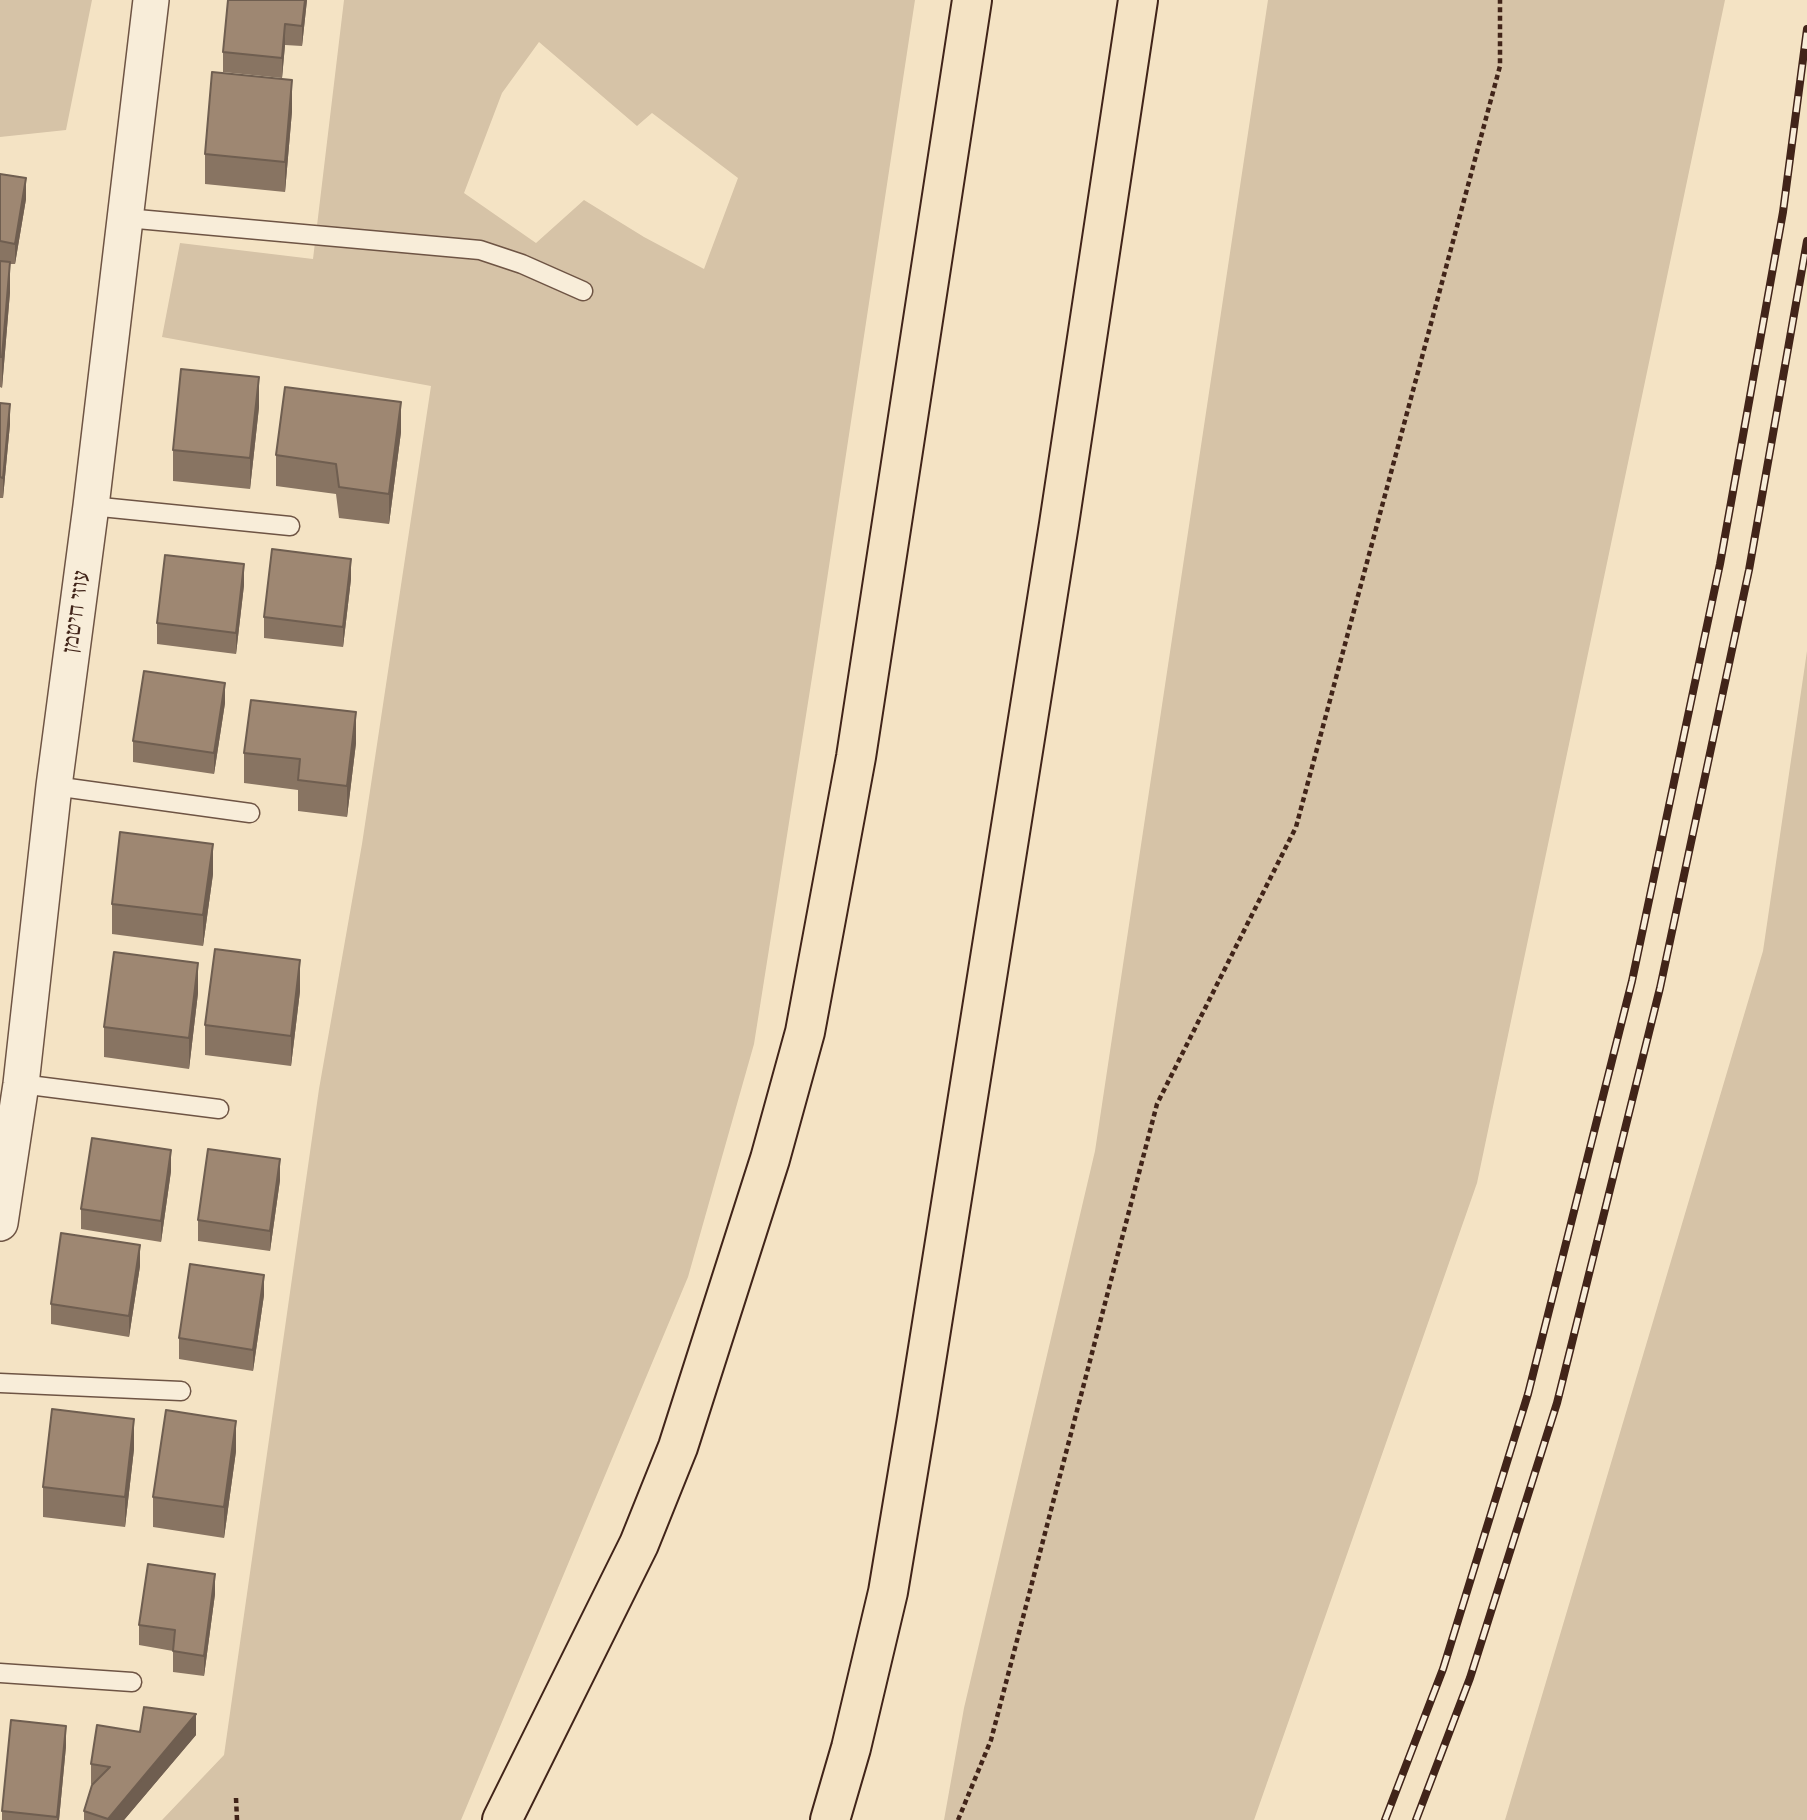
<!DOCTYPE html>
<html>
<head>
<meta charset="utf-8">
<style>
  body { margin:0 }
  canvas { display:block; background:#f4e3c4 }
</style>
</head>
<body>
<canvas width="1807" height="1820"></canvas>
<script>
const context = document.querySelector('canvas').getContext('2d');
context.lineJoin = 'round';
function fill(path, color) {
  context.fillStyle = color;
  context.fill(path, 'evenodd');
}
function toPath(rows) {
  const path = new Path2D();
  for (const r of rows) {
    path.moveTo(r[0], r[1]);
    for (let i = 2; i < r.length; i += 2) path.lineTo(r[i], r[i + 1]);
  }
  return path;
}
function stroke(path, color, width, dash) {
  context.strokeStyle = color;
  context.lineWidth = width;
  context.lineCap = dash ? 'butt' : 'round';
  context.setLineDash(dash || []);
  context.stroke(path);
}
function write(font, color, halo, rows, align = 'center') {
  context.font = font + ' "IM FELL French Canon","Frank Ruhl Libre",serif';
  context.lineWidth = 5;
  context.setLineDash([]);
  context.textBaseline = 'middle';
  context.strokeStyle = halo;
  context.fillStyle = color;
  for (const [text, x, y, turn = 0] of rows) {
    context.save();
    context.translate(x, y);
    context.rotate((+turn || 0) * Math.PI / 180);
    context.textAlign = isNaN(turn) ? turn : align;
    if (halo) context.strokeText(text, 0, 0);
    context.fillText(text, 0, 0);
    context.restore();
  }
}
const green = toPath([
  [0,0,92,0,66,130,0,137],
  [344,0,915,0,816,652,754,1044,688,1277,461,1820,162,1820,224,1755,319,1089,362,844,431,386,162,337,180,243,313,259],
  [539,42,637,126,652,113,738,178,704,269,644,237,584,200,536,243,464,193,502,93],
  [1268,0,1725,0,1477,1183,1254,1820,944,1820,964,1708,1095,1151],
  [1807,651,1807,1820,1505,1820,1763,951]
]);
const path = toPath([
  [236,1798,237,1820],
  [958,1820,991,1740,1157,1104,1296,827,1500,66,1500,0]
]);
const service = toPath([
  [126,218,480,250,522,264,583,291],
  [91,506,290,526],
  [54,786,250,813],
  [21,1084,219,1109],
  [0,1383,181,1391],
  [0,1673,132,1682]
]);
const minor = toPath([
  [0,1223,21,1084,54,786,91,506,151,0]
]);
const trunk = toPath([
  [502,1820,639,1544,678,1447,770,1159,805,1032,856,757,972,0],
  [830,1820,851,1748,888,1592,917,1418,1059,524,1138,0]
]);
const rail = toPath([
  [1385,1820,1443,1669,1528,1394,1632,981,1720,564,1783,212,1807,29],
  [1416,1820,1470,1678,1557,1403,1660,988,1749,570,1807,241]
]);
const wall = toPath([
  [228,0,307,0,302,46,285,45,282,78,223,72,223,52],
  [292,111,285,192,205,184,205,154],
  [0,174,26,199,15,264,10,264,10,292,2,388,0,387],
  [0,403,10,424,3,498,0,498],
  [259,407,250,489,173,481,173,450],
  [401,432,389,524,339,518,336,494,276,486,276,455],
  [351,579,343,647,264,638,264,617],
  [244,585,236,654,157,644,157,623],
  [225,703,214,774,133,762,133,741],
  [356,743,347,817,298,811,298,790,244,783,244,753],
  [213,874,203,946,112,934,112,904],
  [300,991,291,1066,205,1055,205,1025],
  [198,993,189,1069,104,1057,104,1027],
  [171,1171,161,1242,81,1229,81,1209],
  [280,1180,270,1251,198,1241,198,1220],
  [140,1266,129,1337,51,1324,51,1304],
  [264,1295,253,1371,179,1359,179,1338],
  [134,1449,125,1527,43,1517,43,1487],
  [236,1451,224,1538,153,1527,153,1497],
  [215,1594,204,1676,173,1672,173,1651,139,1645,139,1625],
  [140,1732,196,1735,124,1820,84,1820,84,1811,93,1785,91,1784,91,1764],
  [66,1746,59,1820,2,1820,2,1811]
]);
const shadedWall = toPath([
  [305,0,307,0,302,46,302,26],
  [285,24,285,45,282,78,282,58],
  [292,80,292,111,285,192,285,162],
  [26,178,26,199,15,264,15,244],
  [10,262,10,292,2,388,2,357],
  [259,377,259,407,250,489,250,458],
  [401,402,401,432,389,524,389,494],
  [10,404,10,424,3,498,3,478],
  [351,559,351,579,343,647,343,627],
  [244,564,244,585,236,654,236,633],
  [225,683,225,703,214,774,214,753],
  [356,712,356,743,347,817,347,786],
  [213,844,213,874,203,946,203,915],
  [300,960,300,991,291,1066,291,1036],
  [198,963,198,993,189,1069,189,1038],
  [171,1150,171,1171,161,1242,161,1221],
  [280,1159,280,1180,270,1251,270,1231],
  [140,1245,140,1266,129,1337,129,1316],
  [264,1275,264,1295,253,1371,253,1350],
  [134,1419,134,1449,125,1527,125,1497],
  [236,1421,236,1451,224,1538,224,1507],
  [215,1574,215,1594,204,1676,204,1656],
  [196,1714,196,1735,124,1820,108,1820,108,1819],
  [66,1726,66,1746,59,1820,57,1820]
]);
const building = toPath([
  [228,0,305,0,302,26,285,24,282,58,223,52,228,0],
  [212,72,292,80,285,162,205,154,212,72],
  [0,174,26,178,15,244,0,241,0,174],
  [0,261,10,262,2,357,0,357,0,261],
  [181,369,259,377,250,458,173,450,181,369],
  [285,387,401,402,389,494,339,487,336,464,276,455,285,387],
  [0,403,10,404,3,478,0,477,0,403],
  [272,549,351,559,343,627,264,617,272,549],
  [165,555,244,564,236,633,157,623,165,555],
  [144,671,225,683,214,753,133,741,144,671],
  [251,700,356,712,347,786,298,780,300,759,244,753,251,700],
  [120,832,213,844,203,915,112,904,120,832],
  [215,949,300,960,291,1036,205,1025,215,949],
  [114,952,198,963,189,1038,104,1027,114,952],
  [92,1138,171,1150,161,1221,81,1209,92,1138],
  [208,1149,280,1159,270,1231,198,1220,208,1149],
  [61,1233,140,1245,129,1316,51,1304,61,1233],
  [190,1264,264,1275,253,1350,179,1338,190,1264],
  [52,1409,134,1419,125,1497,43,1487,52,1409],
  [166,1410,236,1421,224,1507,153,1497,166,1410],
  [148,1564,215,1574,204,1656,173,1651,175,1630,139,1625,148,1564],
  [144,1707,196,1714,108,1819,84,1811,92,1785,110,1767,91,1764,97,1725,140,1732,144,1707],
  [11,1720,66,1726,57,1817,2,1811,11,1720]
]);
const streetNames = [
  ["עוזי חיטמן",77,612,-82]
];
fill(green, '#d6c3a7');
stroke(service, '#6e5444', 21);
stroke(minor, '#6e5444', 38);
stroke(trunk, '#412419', 42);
stroke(path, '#412419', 4.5, [5, 3.5]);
stroke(service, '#f8edd9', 18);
stroke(minor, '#f8edd9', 35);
stroke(trunk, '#f4e3c4', 38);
stroke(rail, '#412419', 8);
stroke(rail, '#f8edd9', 5, [16]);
fill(wall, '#887462');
fill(shadedWall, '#6f5e50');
fill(building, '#9e8772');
stroke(building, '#6f5e50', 2);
write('23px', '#412419', '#f8edd9', streetNames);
</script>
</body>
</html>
